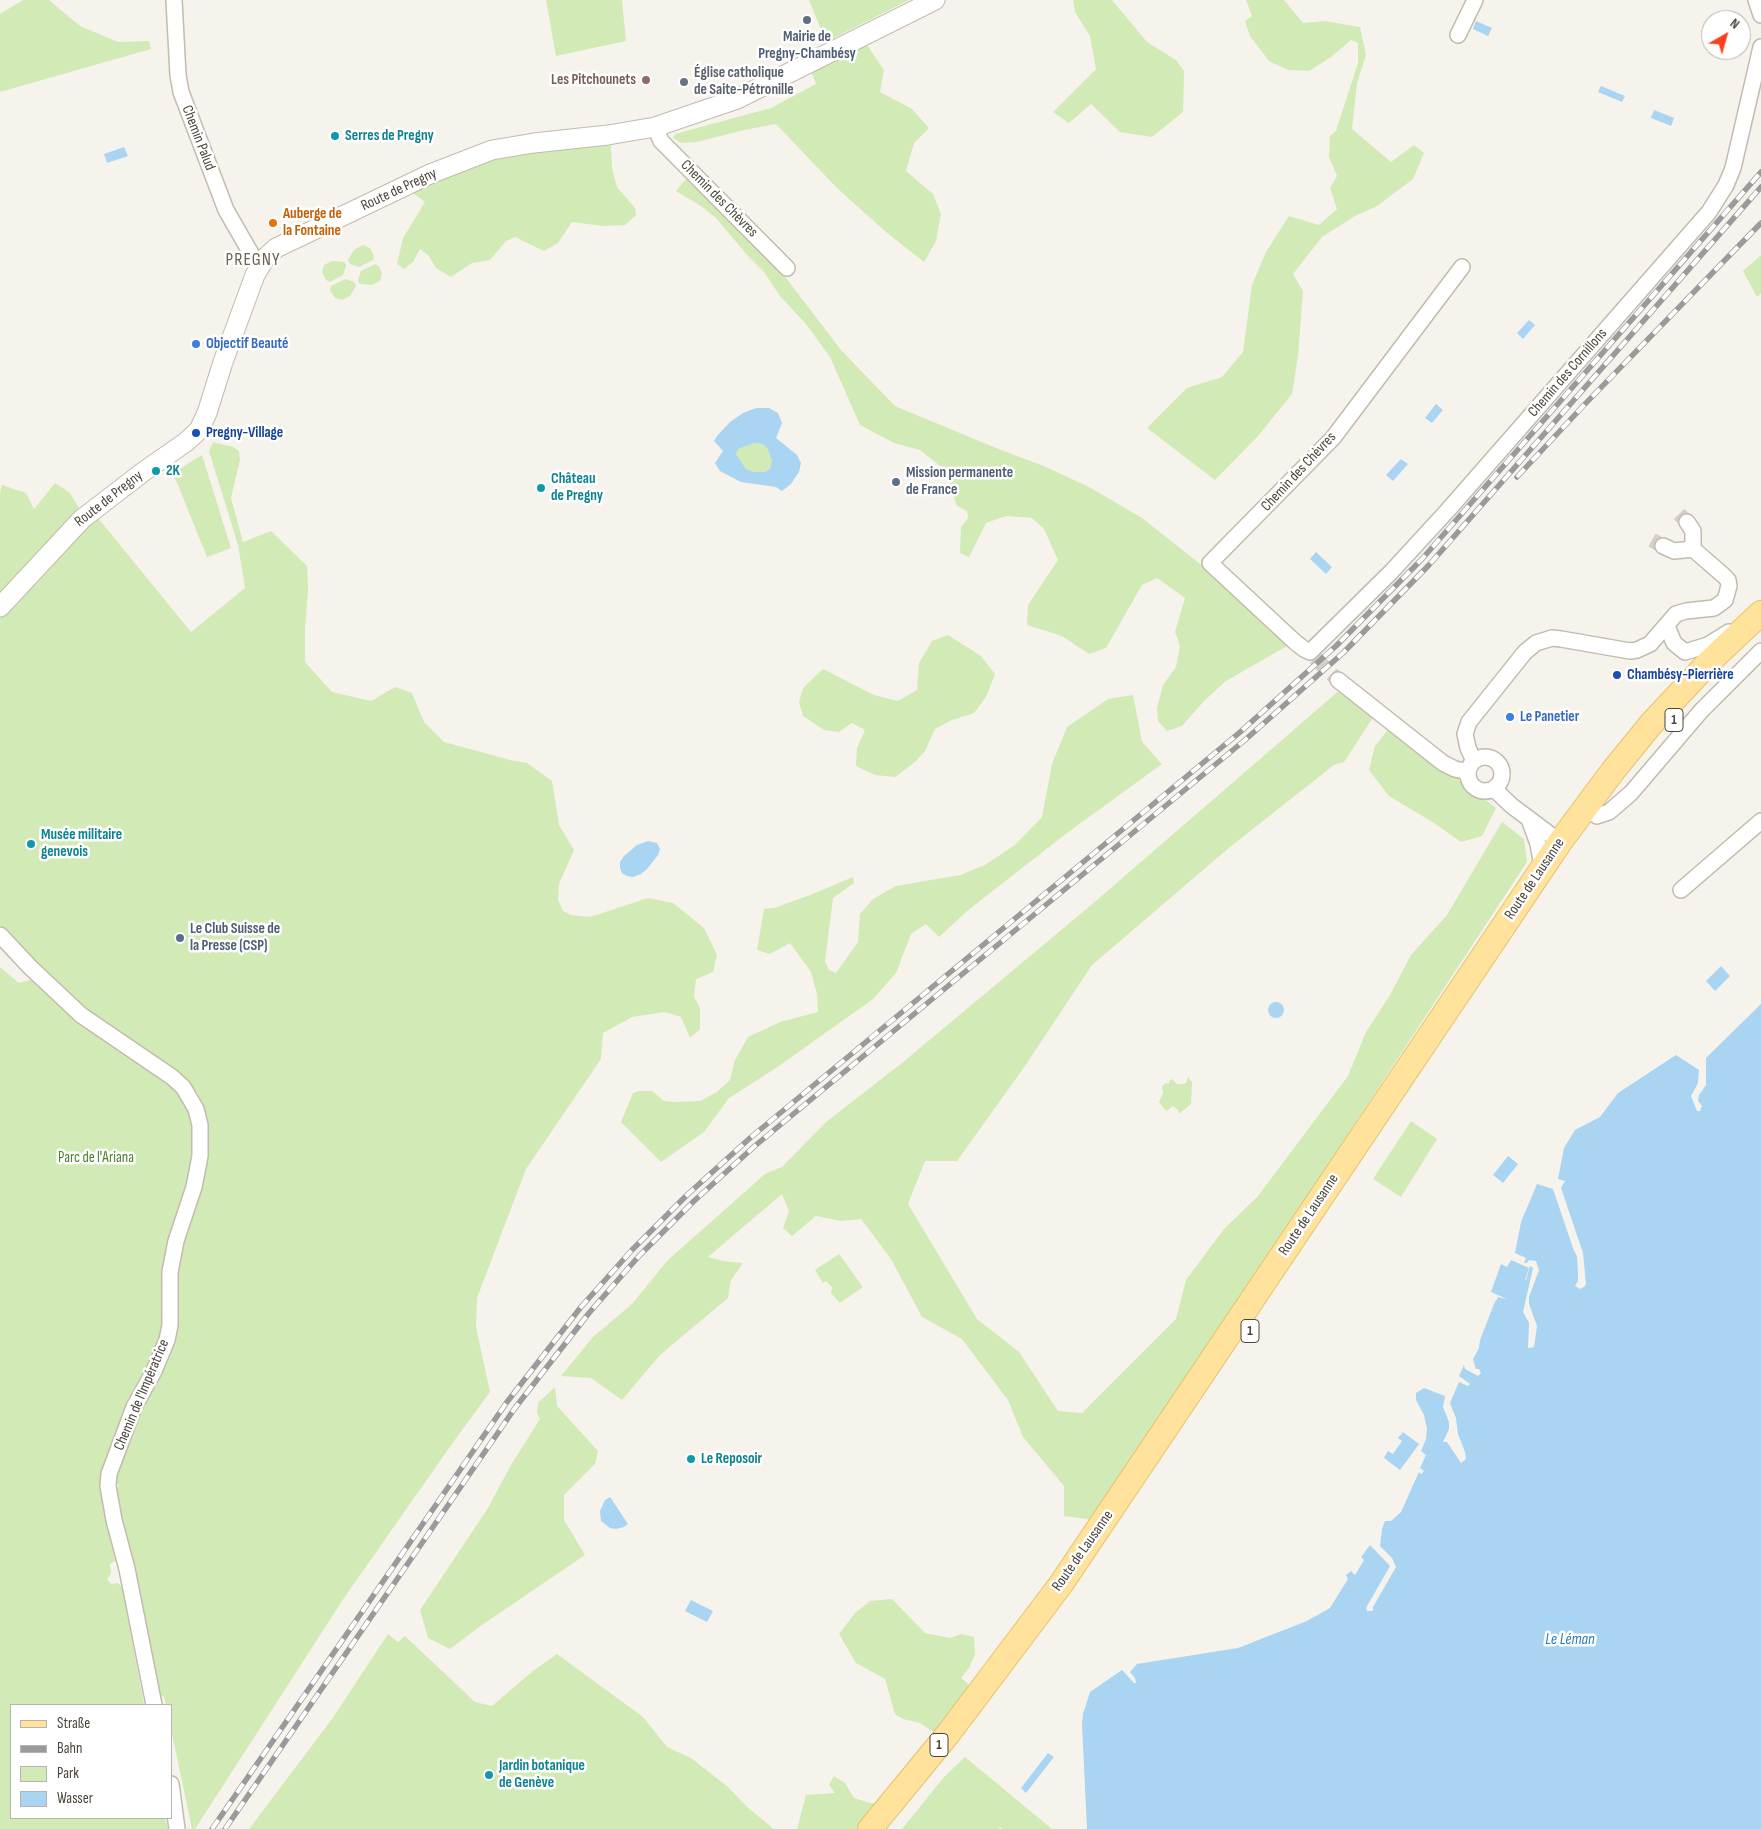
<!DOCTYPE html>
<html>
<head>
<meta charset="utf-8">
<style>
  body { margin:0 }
  #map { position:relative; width:1761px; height:1829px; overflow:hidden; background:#f6f3ec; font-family:"Sofia Sans Condensed",sans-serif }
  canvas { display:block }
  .legend { position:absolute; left:10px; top:1704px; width:162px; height:115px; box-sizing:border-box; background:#fff; border:1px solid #b7b4b0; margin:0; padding:6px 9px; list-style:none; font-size:15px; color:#4b4439 }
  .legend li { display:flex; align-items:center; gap:10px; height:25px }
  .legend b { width:25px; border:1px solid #b7b4b0 }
  .north { position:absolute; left:1701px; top:10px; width:50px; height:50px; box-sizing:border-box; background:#fff; border:1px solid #b7b4b0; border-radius:50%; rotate:38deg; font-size:14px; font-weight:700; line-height:20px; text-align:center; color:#4b4439 }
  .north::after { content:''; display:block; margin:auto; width:18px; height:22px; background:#fc3f1d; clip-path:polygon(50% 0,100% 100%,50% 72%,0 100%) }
</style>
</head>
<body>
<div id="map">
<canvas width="1761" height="1829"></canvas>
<ul class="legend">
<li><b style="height:6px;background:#ffe39c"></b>Straße</li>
<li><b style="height:6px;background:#9a9a9a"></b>Bahn</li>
<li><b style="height:14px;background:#d2eab5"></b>Park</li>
<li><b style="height:14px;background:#a9d4f2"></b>Wasser</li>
</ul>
<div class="north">N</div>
</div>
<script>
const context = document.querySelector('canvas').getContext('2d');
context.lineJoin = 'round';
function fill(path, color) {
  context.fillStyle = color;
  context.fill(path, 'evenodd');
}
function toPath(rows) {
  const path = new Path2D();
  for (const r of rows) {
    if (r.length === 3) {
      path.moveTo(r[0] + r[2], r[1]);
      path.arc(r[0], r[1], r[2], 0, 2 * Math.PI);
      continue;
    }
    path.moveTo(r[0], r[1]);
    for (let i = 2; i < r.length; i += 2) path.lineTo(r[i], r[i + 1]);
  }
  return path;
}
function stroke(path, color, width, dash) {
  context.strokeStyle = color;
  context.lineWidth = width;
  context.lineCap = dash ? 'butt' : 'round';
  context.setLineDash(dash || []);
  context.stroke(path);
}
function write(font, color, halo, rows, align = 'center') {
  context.font = font + ' "Sofia Sans Condensed",sans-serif';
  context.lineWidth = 5;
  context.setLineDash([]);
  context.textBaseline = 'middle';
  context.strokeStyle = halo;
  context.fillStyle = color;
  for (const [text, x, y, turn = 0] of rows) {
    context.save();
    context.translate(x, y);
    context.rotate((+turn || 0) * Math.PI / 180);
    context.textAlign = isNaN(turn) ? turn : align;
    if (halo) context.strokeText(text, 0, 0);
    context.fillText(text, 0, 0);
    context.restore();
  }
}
const green = toPath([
  [23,0,49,0,80,26,118,42,149,41,151,49,0,92,0,14],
  [546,0,622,0,626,41,556,56],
  [809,0,909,0,826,42],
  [1073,0,1112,0,1147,42,1176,60,1184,71,1183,112,1152,137,1120,132,1091,104,1069,123,1053,112,1096,69,1090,36,1075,12],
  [1246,0,1284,0,1303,23,1325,21,1360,27,1366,55,1357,83,1352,129,1391,162,1414,145,1424,153,1413,179,1377,206,1355,216,1322,237,1293,274,1303,291,1298,356,1292,394,1258,436,1215,480,1147,428,1187,388,1222,377,1243,352,1252,285,1266,252,1289,216,1319,225,1337,209,1330,188,1337,176,1329,157,1330,136,1336,131,1358,63,1358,43,1351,40,1331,57,1309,71,1288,70,1269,61,1250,36,1245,21,1252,16],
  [867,45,884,70,880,92,912,109,929,128,914,143,906,171,933,194,941,214,936,241,924,262,886,232,837,188,776,124,744,130,697,142,681,143,673,138,675,134,771,108,816,84,811,71],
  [604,143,611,146,612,168,617,187,635,208,636,215,625,225,603,226,572,222,558,243,544,251,515,237,506,241,490,260,472,263,451,277,436,268,428,255,420,249,413,262,404,269,397,264,403,238,425,202,414,194,413,190,502,156],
  [687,178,786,278,841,350,895,406,996,448,1046,467,1089,487,1142,518,1209,571,1287,646,1226,681,1204,701,1182,726,1167,731,1158,721,1157,708,1163,685,1176,667,1180,646,1175,632,1185,598,1157,578,1142,585,1106,648,1089,654,1062,636,1027,625,1028,605,1058,560,1044,529,1032,518,1006,516,986,523,969,557,960,553,961,527,968,518,967,511,957,506,944,469,920,450,894,443,860,425,830,357,806,324,780,296,764,272,748,256,716,218,701,206,676,191],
  [363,245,370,248,374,256,373,260,359,267,350,264,348,260,350,256,355,249],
  [1761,255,1761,293,1757,297,1743,271],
  [332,261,345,262,346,266,343,275,330,282,326,280,322,272,324,265],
  [375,264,379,266,382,274,380,281,372,285,360,284,358,281,361,271],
  [345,279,354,282,356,286,350,296,342,300,335,298,330,290,331,286],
  [213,442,233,447,239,451,240,460,231,498,243,542,271,531,307,566,308,589,305,629,305,662,332,692,371,701,395,687,412,693,424,722,444,742,510,760,527,763,552,781,559,825,574,850,559,884,558,900,563,911,571,915,590,917,648,898,673,903,704,928,717,955,713,972,696,979,694,997,700,1008,700,1029,690,1038,681,1017,665,1012,632,1017,603,1033,601,1059,526,1169,477,1298,476,1327,490,1392,454,1441,344,1598,195,1829,192,1829,171,1729,171,1705,166,1705,164,1697,158,1693,135,1568,126,1559,113,1492,119,1486,114,1480,139,1408,156,1378,183,1233,206,1171,209,1149,209,1131,203,1107,198,1094,190,1083,76,1002,0,925,0,616,66,548,98,518,191,632,245,588,238,545,209,451],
  [754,443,763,444,767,448,772,461,770,469,764,472,754,472,746,469,736,454,738,449],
  [202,455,231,548,207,557,173,473],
  [55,483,70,493,79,508,0,593,0,493,2,485,26,493,34,509],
  [948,635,981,656,995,674,986,697,974,713,952,720,935,729,925,751,915,762,895,777,875,775,856,766,857,748,865,730,852,723,839,732,824,730,803,716,799,702,803,688,823,669,874,695,898,701,917,690,919,663,932,641],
  [1341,689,1374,716,1344,762,1334,765,1230,847,1092,965,1025,1066,957,1161,925,1161,908,1204,977,1319,1019,1352,1058,1411,1082,1413,1176,1319,1186,1280,1224,1229,1258,1196,1348,1076,1366,1032,1390,995,1411,955,1447,915,1502,822,1524,839,1527,862,1094,1520,1064,1516,1064,1486,1023,1437,1008,1400,962,1339,922,1317,891,1259,861,1219,841,1221,816,1216,792,1236,783,1228,789,1211,782,1194,708,1257,723,1261,743,1263,731,1280,728,1298,660,1355,622,1400,591,1378,561,1376,593,1337,632,1304,668,1260,765,1174,782,1167,826,1122,902,1063,1090,906],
  [1133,695,1142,742,1162,764,1067,833,967,911,939,937,926,924,911,934,896,973,873,999,776,1068,729,1098,704,1132,661,1162,621,1122,633,1093,639,1091,652,1091,664,1101,676,1102,700,1101,717,1092,730,1080,735,1060,748,1037,780,1022,818,1012,817,994,811,972,790,943,770,954,757,950,764,909,774,908,813,894,853,877,854,883,833,898,825,961,829,970,836,973,858,942,860,914,873,899,896,886,960,875,985,865,1015,845,1042,817,1052,764,1067,727,1108,699],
  [1390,727,1496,808,1482,836,1461,842,1434,823,1389,796,1369,770,1375,746],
  [0,967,19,983,33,979,84,1023,84,1026,87,1029,92,1032,96,1032,172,1083,192,1112,195,1141,190,1183,163,1260,163,1324,162,1334,108,1464,118,1559,110,1564,111,1573,107,1579,111,1584,118,1583,122,1587,144,1705,11,1705,11,1818,165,1818,168,1829,0,1829],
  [1188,1077,1192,1082,1191,1104,1179,1114,1178,1110,1173,1106,1166,1111,1159,1102,1163,1093,1162,1086,1166,1083,1169,1084,1169,1081,1172,1079,1177,1084,1182,1084,1186,1083],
  [1411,1121,1437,1139,1401,1197,1373,1179],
  [839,1254,863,1287,840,1303,831,1293,832,1287,826,1281,823,1283,815,1270],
  [555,1387,557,1406,598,1451,595,1464,564,1495,564,1520,585,1555,479,1627,450,1649,428,1638,420,1610,488,1508,511,1465,540,1419,537,1413,538,1403],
  [892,1599,925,1633,950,1638,961,1634,974,1637,975,1655,969,1668,961,1678,972,1687,935,1733,920,1723,903,1719,895,1714,885,1679,856,1663,839,1634,855,1613,870,1601],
  [388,1634,398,1642,405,1636,475,1702,492,1706,533,1671,557,1654,643,1717,667,1747,691,1758,728,1787,747,1807,774,1829,249,1829,332,1719],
  [965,1757,1052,1829,1003,1829,1000,1827,998,1829,902,1829,944,1777],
  [834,1776,845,1783,854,1798,870,1803,878,1803,856,1829,797,1829,806,1795,835,1793,829,1785]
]);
const water = toPath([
  [1476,21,1492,28,1488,36,1473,29],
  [1601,86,1625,96,1622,102,1598,92],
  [1654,110,1674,118,1671,126,1651,118],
  [124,147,128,156,107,163,104,154],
  [1529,320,1535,325,1523,339,1517,333],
  [1436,404,1443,410,1432,423,1425,418],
  [756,408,769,408,778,413,782,423,776,438,797,455,801,463,799,472,791,484,782,491,776,487,741,482,720,471,715,463,723,451,714,441,717,436,730,422,743,413],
  [754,443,763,444,767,448,772,461,770,469,764,472,754,472,746,469,736,454,738,449],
  [1401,459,1408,464,1393,481,1386,475],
  [1316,552,1332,567,1326,574,1310,559],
  [648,841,657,843,660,849,658,855,647,869,641,874,633,877,627,876,622,873,620,868,620,862,624,856,637,845],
  [1721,966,1730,976,1715,991,1706,981],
  [1276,1010,8],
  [1761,1004,1761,1829,1087,1829,1082,1724,1083,1714,1090,1692,1122,1670,1134,1683,1136,1683,1135,1678,1130,1672,1137,1664,1238,1648,1307,1621,1330,1608,1348,1579,1346,1575,1351,1571,1355,1575,1364,1560,1361,1557,1370,1545,1390,1566,1366,1608,1367,1611,1373,1611,1373,1607,1396,1567,1392,1558,1380,1546,1382,1529,1385,1521,1391,1521,1401,1512,1419,1472,1421,1474,1424,1471,1420,1468,1426,1455,1421,1451,1426,1439,1427,1429,1424,1415,1416,1400,1416,1393,1424,1388,1445,1396,1443,1407,1449,1422,1449,1429,1443,1442,1447,1442,1461,1463,1466,1459,1465,1452,1458,1434,1456,1418,1450,1403,1459,1382,1468,1386,1470,1384,1459,1376,1464,1365,1465,1369,1478,1376,1481,1373,1479,1369,1476,1369,1473,1359,1479,1348,1480,1340,1494,1304,1498,1297,1507,1299,1491,1292,1501,1264,1507,1267,1511,1260,1529,1268,1525,1280,1526,1280,1530,1266,1533,1268,1523,1312,1529,1323,1528,1348,1534,1347,1537,1326,1529,1304,1529,1297,1539,1270,1536,1261,1529,1260,1527,1263,1524,1263,1526,1258,1515,1253,1521,1222,1537,1184,1553,1189,1574,1251,1577,1256,1578,1273,1578,1281,1575,1286,1580,1289,1584,1287,1586,1284,1583,1253,1561,1188,1565,1181,1558,1179,1564,1148,1575,1130,1600,1117,1618,1093,1676,1055,1699,1070,1698,1083,1691,1096,1697,1111,1700,1111,1702,1106,1698,1101,1699,1095,1706,1085,1706,1058],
  [1508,1156,1518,1164,1503,1183,1493,1175],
  [1403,1432,1419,1444,1400,1470,1384,1458,1388,1451,1393,1454,1402,1441,1398,1438],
  [610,1497,628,1524,624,1527,616,1529,610,1528,601,1521,600,1511,605,1500],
  [691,1600,713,1611,707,1622,685,1611],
  [1048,1753,1054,1757,1026,1793,1021,1788]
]);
const minorTunnel = toPath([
  [1679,514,1687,522],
  [1652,540,1663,546],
  [1315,658,1338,680]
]);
const minor = toPath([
  [174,0,178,75,181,92,226,210,253,257,261,264],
  [1756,0,1761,15],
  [1458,35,1475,0],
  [655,127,661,141,787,268],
  [1687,522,1693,531,1693,549],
  [1667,626,1674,643,1685,652,1708,645,1729,632],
  [1310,652,1392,571,1448,510,1709,212,1726,185,1733,168,1761,47],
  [1310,652,1304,649,1295,642,1210,563,1333,438,1462,267],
  [1338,680,1443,763,1455,769,1468,772],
  [1485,774,17],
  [1474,761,1468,748,1465,734,1469,722,1525,652,1536,643,1552,638,1561,639,1630,651,1637,650,1650,644,1676,614,1686,611,1714,608,1725,600,1729,586,1728,580,1723,575,1693,549,1674,551,1663,546],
  [1494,789,1512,806,1560,842],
  [1597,816,1609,812,1631,793,1701,711,1761,651],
  [1529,819,1538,844,1541,860,1540,870],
  [1681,890,1761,821],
  [0,935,30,967,81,1015,172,1077,183,1087,196,1109,200,1125,200,1156,194,1187,176,1241,170,1272,170,1325,167,1340,154,1371,134,1407,109,1474,108,1486,114,1520,127,1569,154,1705],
  [171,1784,177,1829]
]);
const tertiary = toPath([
  [0,607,82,519,143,472,186,442,199,430,207,413,223,362,255,275,265,258,276,248,430,174,492,150,534,143,608,135,655,127,737,99,935,0]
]);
const primary = toPath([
  [870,1829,948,1734,1061,1584,1560,842,1612,772,1651,724,1711,660,1761,613]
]);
const rail = toPath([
  [1517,477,1585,404,1761,223],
  [212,1829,507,1402,581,1307,632,1250,687,1195,750,1138,1239,733,1336,646,1422,559,1761,172],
  [225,1829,515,1408,589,1313,639,1256,694,1201,756,1145,1245,740,1343,653,1429,565,1761,187]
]);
const markers = [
  [807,20,5,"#5c6f8a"],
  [646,80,5,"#8d6e63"],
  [684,82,5,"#6b7280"],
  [335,136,5,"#0f9aa8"],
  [273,223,5,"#e8710a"],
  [196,344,5,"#3f7fe0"],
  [196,433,5,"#1a4fb4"],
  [156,471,5,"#0f9aa8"],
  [896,482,5,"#5c6f8a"],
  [541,488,5,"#0f9aa8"],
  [1617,675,5,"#1a4fb4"],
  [1510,717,5,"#3f7fe0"],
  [31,844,5,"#0f9aa8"],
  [180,938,5,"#5c6f8a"],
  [691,1459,5,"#0f9aa8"],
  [489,1775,5,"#0f9aa8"]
];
const shields = [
  [1674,720,18],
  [1250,1331,18],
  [939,1745,18]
];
const shieldNames = [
  ["1",1674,720],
  ["1",1250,1331],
  ["1",939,1745]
];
const serviceNames = [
  ["Mairie de",807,37,"center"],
  ["Pregny-Chambésy",807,54,"center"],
  ["Mission permanente",906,473],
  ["de France",906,490],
  ["Le Club Suisse de",190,929],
  ["la Presse (CSP)",190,946]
];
const worshipNames = [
  ["Église catholique",694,73],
  ["de Saite-Pétronille",694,90]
];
const educationNames = [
  ["Les Pitchounets",636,80]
];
const cultureNames = [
  ["Serres de Pregny",345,136],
  ["2K",166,471],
  ["Château",551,479],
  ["de Pregny",551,496],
  ["Musée militaire",41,835],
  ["genevois",41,852],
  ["Le Reposoir",701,1459],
  ["Jardin botanique",499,1766],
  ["de Genève",499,1783]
];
const streetNames = [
  ["Chemin Palud",198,138,69],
  ["Route de Pregny",399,190,-25],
  ["Chemin des Chèvres",719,199,45],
  ["Chemin des Cornillons",1568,373,-49],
  ["Chemin des Chèvres",1299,472,-47],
  ["Route de Pregny",109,499,-38],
  ["Route de Lausanne",1535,879,-56],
  ["Route de Lausanne",1309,1215,-56],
  ["Chemin de l'Impératrice",142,1395,-67],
  ["Route de Lausanne",1083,1551,-55]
];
const foodNames = [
  ["Auberge de",283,214],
  ["la Fontaine",283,231]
];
const shopNames = [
  ["Objectif Beauté",206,344],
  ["Le Panetier",1520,717]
];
const transitNames = [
  ["Pregny-Village",206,433],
  ["Chambésy-Pierrière",1627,675]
];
const parkNames = [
  ["Parc de l'Ariana",96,1158]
];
const waterNames = [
  ["Le Léman",1570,1640]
];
const quarterNames = [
  ["PREGNY",253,260]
];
fill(green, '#d2eab5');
fill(water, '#a9d4f2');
stroke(minorTunnel, '#d4d0c8', 15, [15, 8]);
stroke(minor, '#c2bbae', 18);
stroke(tertiary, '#c2bbae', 21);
stroke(primary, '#e6c16a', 26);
stroke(minor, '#fff', 15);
stroke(tertiary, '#fff', 19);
stroke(primary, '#ffe39c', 24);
stroke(rail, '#9a9a9a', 5.5);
stroke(rail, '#fff', 4, [11]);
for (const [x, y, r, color] of markers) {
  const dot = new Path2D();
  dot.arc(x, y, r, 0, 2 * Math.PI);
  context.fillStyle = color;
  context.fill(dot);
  stroke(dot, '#fff', 2);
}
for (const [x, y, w] of shields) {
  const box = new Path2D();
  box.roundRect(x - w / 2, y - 11.5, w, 23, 4);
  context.fillStyle = '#fff';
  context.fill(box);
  stroke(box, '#4b4439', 1);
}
write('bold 14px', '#4b4439', null, shieldNames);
write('bold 15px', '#4e5e75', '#fff', serviceNames, 'left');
write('bold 15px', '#5b616d', '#fff', worshipNames, 'left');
write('bold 15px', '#785e54', '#fff', educationNames, 'right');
write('bold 15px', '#0d838f', '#fff', cultureNames, 'left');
write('15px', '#4b4439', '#fff', streetNames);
write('bold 15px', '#c56008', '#fff', foodNames, 'left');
write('bold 15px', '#366cbe', '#fff', shopNames, 'left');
write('bold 15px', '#164399', '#fff', transitNames, 'left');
write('15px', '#4a7f2a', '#fff', parkNames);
write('italic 16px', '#2e7ab2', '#fff', waterNames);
context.letterSpacing = '1px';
write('18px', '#6e6250', '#fff', quarterNames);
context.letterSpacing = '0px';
</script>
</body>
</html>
